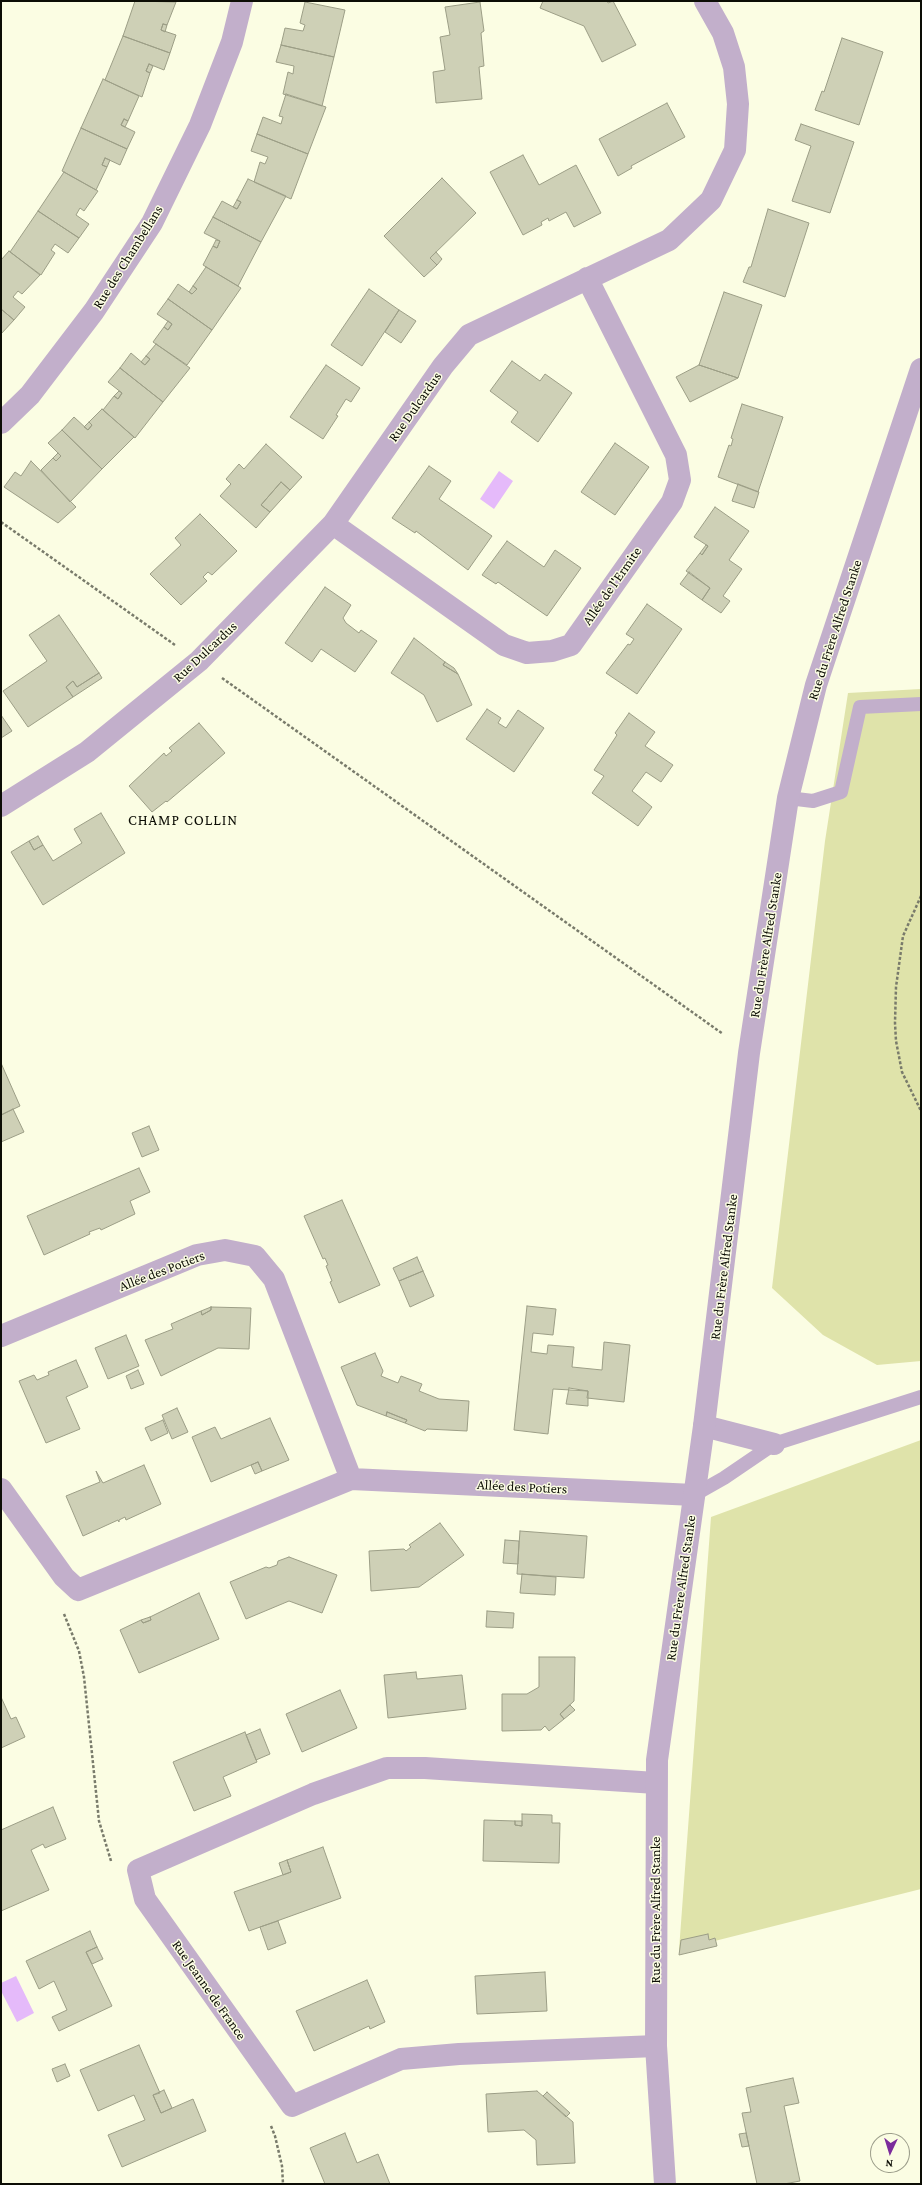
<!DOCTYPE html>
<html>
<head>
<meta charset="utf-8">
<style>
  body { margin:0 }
  #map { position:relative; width:922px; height:2185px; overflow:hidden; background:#fbfde3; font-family:"Crimson Pro",serif }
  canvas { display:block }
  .frame { position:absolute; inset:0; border:2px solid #0c0d05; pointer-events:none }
  .north { position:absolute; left:870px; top:2133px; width:40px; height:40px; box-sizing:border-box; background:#fbfde3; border:1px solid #9b9d8a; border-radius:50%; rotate:184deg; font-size:11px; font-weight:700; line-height:16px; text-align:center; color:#0c0d05 }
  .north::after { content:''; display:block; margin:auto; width:14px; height:18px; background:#7c2c9c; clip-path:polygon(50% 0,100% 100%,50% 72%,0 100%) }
</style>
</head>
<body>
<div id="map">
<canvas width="922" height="2185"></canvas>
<div class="frame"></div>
<div class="north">N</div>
</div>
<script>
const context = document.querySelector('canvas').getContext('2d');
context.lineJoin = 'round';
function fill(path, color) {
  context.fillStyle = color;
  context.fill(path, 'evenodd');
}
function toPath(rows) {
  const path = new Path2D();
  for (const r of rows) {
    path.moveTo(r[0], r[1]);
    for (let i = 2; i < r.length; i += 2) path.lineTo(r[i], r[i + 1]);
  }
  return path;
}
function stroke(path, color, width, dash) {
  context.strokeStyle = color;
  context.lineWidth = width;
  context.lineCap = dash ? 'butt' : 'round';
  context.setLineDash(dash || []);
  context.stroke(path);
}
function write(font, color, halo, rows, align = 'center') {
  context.font = font + ' "Crimson Pro",serif';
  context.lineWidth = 3;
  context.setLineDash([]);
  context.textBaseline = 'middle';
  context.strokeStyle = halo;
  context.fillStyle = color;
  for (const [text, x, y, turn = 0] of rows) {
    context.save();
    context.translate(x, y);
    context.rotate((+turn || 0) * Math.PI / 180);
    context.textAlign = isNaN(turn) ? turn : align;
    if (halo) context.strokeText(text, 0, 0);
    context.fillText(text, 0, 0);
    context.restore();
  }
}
const green = toPath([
  [921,689,921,1361,877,1365,823,1335,772,1288,825,841,848,693],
  [921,1440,921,1889,679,1950,711,1517]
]);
const water = toPath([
  [499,471,513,481,494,509,480,499],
  [16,1976,34,2013,17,2022,1,1991,1,1983]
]);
const building = toPath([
  [135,1,176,2,167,25,163,24,161,30,176,35,170,53,123,36,135,1],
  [543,1,607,1,608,3,613,1,636,45,602,62,584,26,540,8,543,1],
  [305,2,345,10,334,57,281,45,285,28,303,31,305,25,300,23,305,2],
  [480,2,484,31,481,33,484,66,479,67,482,99,436,103,433,72,445,70,440,37,450,35,445,7,480,2],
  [163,24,167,25,165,32,161,30,163,24],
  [123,36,170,53,164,70,149,64,146,71,150,73,142,97,105,80,123,36],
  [842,38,883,52,859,125,815,110,822,91,824,92,842,38],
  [281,45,334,57,322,106,283,94,288,72,293,74,294,66,276,62,281,45],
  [149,64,153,66,150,73,146,71,149,64],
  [103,79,139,96,128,121,124,119,121,125,135,132,127,149,81,128,103,79],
  [286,94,326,107,308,154,257,134,263,117,281,124,283,117,279,116,286,94],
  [667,103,685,137,631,166,632,168,618,176,599,139,667,103],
  [124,119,128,121,125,127,121,125,124,119],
  [801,124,854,142,830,213,792,201,811,146,795,140,801,124],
  [81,128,127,149,120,165,105,158,102,165,107,167,96,190,62,171,81,128],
  [257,134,308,154,291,199,254,182,260,162,265,164,268,157,251,151,257,134],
  [523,155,539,185,576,165,601,213,574,227,566,212,549,221,548,218,541,222,542,225,523,235,490,172,523,155],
  [105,158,110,160,107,167,102,165,105,158],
  [64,172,98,191,84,211,80,208,76,215,89,224,79,238,38,211,64,172],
  [442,178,476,213,430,258,437,265,424,277,384,236,442,178],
  [248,179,286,196,261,242,213,217,222,201,237,209,241,202,237,200,248,179],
  [237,200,241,202,237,209,233,207,237,200],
  [768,209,809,223,785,297,743,282,749,267,751,267,768,209],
  [38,211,79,238,68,253,55,244,51,250,55,253,41,275,10,252,38,211],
  [213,217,261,242,238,286,203,265,213,246,217,248,220,241,204,233,213,217],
  [216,240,220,241,217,248,213,246,216,240],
  [9,251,40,275,22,294,18,291,13,297,25,307,14,320,1,309,1,260,9,251],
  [436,252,442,259,437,265,430,258,436,252],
  [206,267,241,288,212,330,168,299,178,284,192,294,197,289,193,286,206,267],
  [193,286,197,289,192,294,189,292,193,286],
  [369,289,399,310,362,366,331,345,369,289],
  [724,292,762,305,738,378,699,365,724,292],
  [168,299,212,330,187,365,153,342,164,327,168,330,172,324,157,314,168,299],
  [1,309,14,320,1,334,1,309],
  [399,310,416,321,401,343,385,332,399,310],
  [168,321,172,324,168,330,164,327,168,321],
  [156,344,190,368,163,402,120,368,131,353,145,365,150,359,146,356,156,344],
  [146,356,150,359,145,365,141,362,146,356],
  [512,361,540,381,545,374,572,393,538,442,511,422,518,412,490,391,512,361],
  [326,365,360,388,351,402,346,399,336,415,338,416,323,439,290,417,326,365],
  [699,365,738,378,690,402,676,377,699,365],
  [120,368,163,402,135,438,103,410,114,396,118,399,122,393,108,382,120,368],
  [119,391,122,393,118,399,114,396,119,391],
  [742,404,783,417,758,492,718,477,729,445,731,446,733,439,731,438,742,404],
  [102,409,134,437,102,469,62,430,74,417,88,430,92,425,89,422,102,409],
  [89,422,92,425,88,430,84,427,89,422],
  [62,430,102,469,70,502,41,470,53,458,56,461,61,456,48,443,62,430],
  [615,443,649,467,615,515,581,492,615,443],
  [266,444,302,477,290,490,281,482,261,505,270,512,256,528,220,496,231,484,226,479,239,464,244,469,266,444],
  [58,453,61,456,56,461,53,458,58,453],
  [31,461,76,507,58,523,4,487,15,472,21,476,31,461],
  [429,466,451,481,439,499,492,536,468,570,416,531,415,533,392,518,429,466],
  [281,482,290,490,270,512,261,505,281,482],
  [738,484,759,492,754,508,732,501,738,484],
  [715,507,749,531,729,560,742,569,723,596,730,601,721,613,702,600,710,588,686,571,700,553,702,555,708,546,694,537,715,507],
  [200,514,237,551,212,575,208,572,203,577,207,581,181,605,150,574,181,545,175,538,200,514],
  [507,541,544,567,555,550,581,568,547,616,498,582,496,584,482,575,507,541],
  [706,545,708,546,702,555,700,553,706,545],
  [689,572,710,588,702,600,680,584,689,572],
  [325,587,351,605,343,618,346,623,359,633,361,630,377,641,355,672,321,649,312,662,285,643,325,587],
  [647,604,682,629,637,694,606,673,628,644,630,645,634,639,626,634,647,604],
  [59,615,99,673,77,687,73,681,66,687,73,697,28,727,3,691,47,661,29,635,59,615],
  [414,638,445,662,443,665,458,674,472,705,437,722,424,695,391,673,414,638],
  [445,662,454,668,458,674,443,665,445,662],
  [99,673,102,678,73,697,66,687,73,681,77,687,99,673],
  [487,709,501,718,498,723,506,728,518,710,544,728,514,772,466,739,487,709],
  [629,713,655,732,645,746,673,765,661,782,646,772,632,791,652,807,638,826,592,793,604,776,594,770,617,735,615,733,629,713],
  [1,715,12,731,1,738,1,715],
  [199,723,225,753,167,802,166,801,152,812,129,786,164,753,166,756,172,751,169,748,199,723],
  [101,813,125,853,43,905,11,852,29,841,34,850,43,845,53,861,82,843,74,829,101,813],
  [38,836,43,845,34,850,29,841,38,836],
  [1,1063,20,1106,1,1115,1,1063],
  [13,1109,24,1132,1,1142,1,1115,13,1109],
  [149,1126,159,1150,142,1157,132,1133,149,1126],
  [139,1168,150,1192,130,1201,135,1214,101,1230,100,1228,89,1232,90,1234,44,1255,27,1216,139,1168],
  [342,1200,380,1285,339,1303,330,1282,332,1281,326,1266,328,1265,325,1258,323,1259,304,1216,342,1200],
  [417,1257,423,1271,399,1281,393,1268,417,1257],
  [423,1271,434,1296,410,1307,399,1281,423,1271],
  [527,1306,556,1309,553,1335,533,1333,531,1352,547,1354,548,1345,574,1347,572,1367,602,1370,604,1342,630,1345,624,1402,587,1398,588,1391,553,1389,548,1434,514,1430,527,1306],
  [211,1307,251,1308,249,1349,218,1348,161,1376,145,1340,173,1329,171,1324,201,1311,202,1315,211,1310,211,1307],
  [211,1307,211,1310,202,1315,201,1311,211,1307],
  [126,1335,139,1366,108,1379,95,1348,126,1335],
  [375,1353,383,1371,381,1376,398,1383,401,1376,422,1384,419,1391,439,1399,469,1401,467,1431,427,1429,425,1431,405,1423,407,1420,387,1412,386,1416,357,1405,341,1367,375,1353],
  [76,1360,88,1387,66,1397,80,1429,46,1443,19,1381,34,1375,37,1380,49,1375,48,1372,76,1360],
  [138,1370,144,1384,131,1389,126,1376,138,1370],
  [569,1388,588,1391,588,1406,566,1404,569,1388],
  [177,1408,188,1432,172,1439,162,1415,177,1408],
  [387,1412,407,1420,405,1423,386,1416,387,1412],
  [270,1418,289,1460,262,1471,258,1462,211,1482,192,1437,215,1427,221,1439,270,1418],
  [163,1420,168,1433,151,1441,145,1428,163,1420],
  [258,1462,262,1471,255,1474,251,1465,258,1462],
  [144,1465,161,1504,126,1520,125,1517,119,1520,119,1522,118,1520,83,1536,66,1496,100,1482,96,1471,103,1483,144,1465],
  [440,1523,464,1555,419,1587,371,1591,369,1551,404,1549,406,1551,411,1547,409,1545,440,1523],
  [520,1531,587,1536,584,1578,517,1574,520,1531],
  [505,1540,519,1541,518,1564,503,1563,505,1540],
  [289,1557,337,1575,322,1613,289,1601,246,1619,230,1582,266,1567,269,1568,277,1565,278,1561,289,1557],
  [522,1574,556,1577,555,1595,520,1593,522,1574],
  [199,1593,219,1639,139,1673,120,1630,141,1620,143,1623,151,1620,150,1617,199,1593],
  [487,1611,514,1613,513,1628,486,1627,487,1611],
  [150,1617,151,1620,143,1623,141,1620,150,1617],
  [539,1657,575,1657,574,1701,560,1714,564,1719,549,1731,545,1726,541,1730,502,1731,502,1694,527,1694,539,1687,539,1657],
  [416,1672,417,1679,462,1675,466,1709,388,1718,384,1675,416,1672],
  [340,1690,357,1728,302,1752,286,1714,340,1690],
  [1,1697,11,1719,16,1717,25,1737,1,1748,1,1697],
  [570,1705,575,1710,564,1719,560,1714,570,1705],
  [260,1729,270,1754,256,1760,246,1735,260,1729],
  [245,1732,257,1762,223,1777,231,1796,194,1811,173,1762,245,1732],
  [53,1807,66,1839,45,1848,43,1844,31,1850,49,1890,1,1911,1,1830,53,1807],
  [522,1814,552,1815,552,1823,560,1823,559,1863,483,1861,484,1820,515,1821,515,1825,522,1826,522,1814],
  [515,1821,522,1821,522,1826,515,1825,515,1821],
  [323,1847,341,1898,249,1931,234,1892,291,1872,287,1860,323,1847],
  [287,1860,291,1872,283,1875,279,1863,287,1860],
  [278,1921,286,1943,268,1950,260,1927,278,1921],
  [90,1931,97,1947,86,1952,112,2006,59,2031,52,2017,67,2010,54,1981,39,1989,26,1961,90,1931],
  [708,1934,709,1940,715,1938,717,1946,679,1955,681,1940,708,1934],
  [97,1947,103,1959,92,1964,86,1952,97,1947],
  [545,1972,547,2011,477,2014,475,1976,545,1972],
  [367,1980,385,2022,370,2029,369,2026,314,2051,296,2011,367,1980],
  [139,2045,160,2093,153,2095,161,2113,193,2099,206,2131,122,2167,108,2135,145,2120,134,2095,98,2111,80,2070,139,2045],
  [65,2064,70,2076,57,2082,52,2069,65,2064],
  [793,2078,799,2103,784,2106,800,2181,784,2184,757,2184,742,2113,751,2112,746,2088,793,2078],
  [164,2090,172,2108,161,2113,153,2095,164,2090],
  [537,2091,573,2122,575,2163,537,2165,536,2140,524,2130,488,2132,486,2094,537,2091],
  [547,2092,570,2113,566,2117,543,2096,547,2092],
  [345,2133,357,2163,378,2154,390,2184,325,2184,310,2148,345,2133],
  [746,2133,749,2146,742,2147,739,2134,746,2133]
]);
const path = toPath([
  [1,522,175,645],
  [222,678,723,1034],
  [921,896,903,936,896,987,895,1023,896,1041,902,1072,921,1111],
  [64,1614,79,1651,84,1677,99,1821,111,1861],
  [271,2126,275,2136,282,2166,283,2184]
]);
const service = toPath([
  [788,798,813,801,841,792,860,707,921,704],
  [694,1495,724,1478,774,1444,921,1397]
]);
const minor = toPath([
  [1,423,30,395,94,311,152,223,200,125,232,42,242,1],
  [333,524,504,645,527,653,552,651,571,645,672,502,680,480,676,455,587,278],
  [1,806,87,752,199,661,333,524,443,366,469,335,669,240,711,200,735,150,738,104,734,67,723,33,705,1],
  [1,1336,197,1255,225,1250,255,1256,274,1279,351,1479],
  [704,1426,774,1444],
  [1,1489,64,1577,78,1590,351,1479,694,1495],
  [656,2046,459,2054,401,2059,292,2106,145,1899,138,1870,313,1794,387,1768,425,1768,656,1783]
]);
const tertiary = toPath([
  [665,2184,656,2046,657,1760,704,1426,749,1053,788,798,816,685,921,369]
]);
const streetNames = [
  ["Rue des Chambellans",128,257,-58],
  ["Rue Dulcardus",415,407,-55],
  ["Allée de l'Ermite",612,586,-55],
  ["Rue du Frère Alfred Stanke",835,630,-72],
  ["Rue Dulcardus",205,652,-43],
  ["Rue du Frère Alfred Stanke",766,945,-81],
  ["Rue du Frère Alfred Stanke",724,1267,-83],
  ["Allée des Potiers",162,1271,-21],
  ["Allée des Potiers",522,1487,3],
  ["Rue du Frère Alfred Stanke",681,1588,-82],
  ["Rue du Frère Alfred Stanke",656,1910,-90],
  ["Rue Jeanne de France",209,1990,55]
];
const neighbourhoodNames = [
  ["CHAMP COLLIN",183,820]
];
fill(green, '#dfe3aa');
fill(water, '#e5bafa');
fill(building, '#ced0b6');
stroke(building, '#9c9e86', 1);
stroke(path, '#797b6b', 2.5, [3, 2]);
stroke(service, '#c2afcb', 14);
stroke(minor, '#c2afcb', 22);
stroke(tertiary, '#c2afcb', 22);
write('14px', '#0c0d05', '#fbfde3', streetNames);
context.letterSpacing = '1px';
write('15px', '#0c0d05', '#fbfde3', neighbourhoodNames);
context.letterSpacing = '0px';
</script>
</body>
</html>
